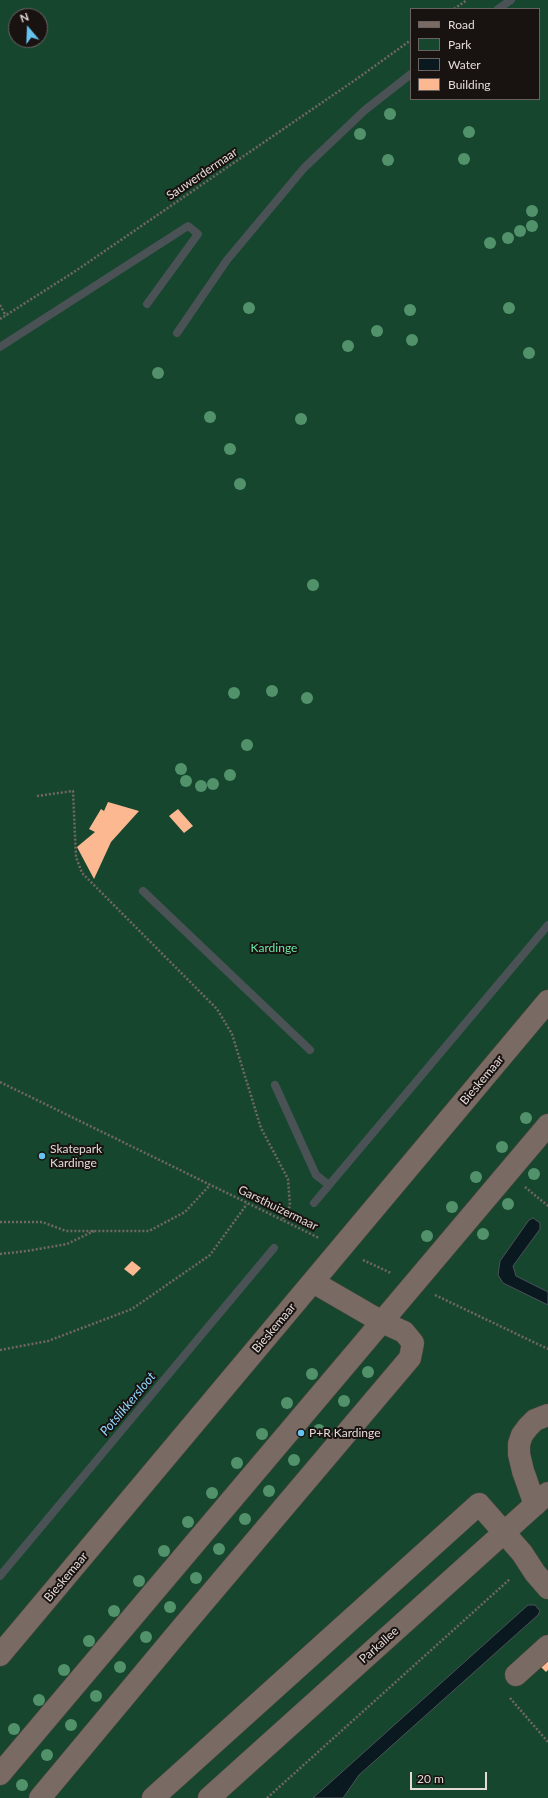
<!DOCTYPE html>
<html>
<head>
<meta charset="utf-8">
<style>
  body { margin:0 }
  #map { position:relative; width:548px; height:1798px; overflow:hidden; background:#342823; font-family:Lato,sans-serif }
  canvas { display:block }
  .legend { position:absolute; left:410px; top:8px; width:130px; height:92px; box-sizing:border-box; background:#181210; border:1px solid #6a6260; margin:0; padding:5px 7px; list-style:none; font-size:12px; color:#e4dbd8 }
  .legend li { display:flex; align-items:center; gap:8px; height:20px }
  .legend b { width:20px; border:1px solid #6a6260 }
  .north { position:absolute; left:8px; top:8px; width:40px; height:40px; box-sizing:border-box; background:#181210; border:1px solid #6a6260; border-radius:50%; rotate:341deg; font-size:11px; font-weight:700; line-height:16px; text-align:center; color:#e4dbd8 }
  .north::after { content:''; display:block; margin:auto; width:14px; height:18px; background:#67c4ef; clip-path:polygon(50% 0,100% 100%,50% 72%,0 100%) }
  .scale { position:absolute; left:410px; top:1772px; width:77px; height:18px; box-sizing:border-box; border:2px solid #e4dbd8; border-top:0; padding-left:5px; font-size:12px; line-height:14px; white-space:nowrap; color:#e4dbd8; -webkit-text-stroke:3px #181210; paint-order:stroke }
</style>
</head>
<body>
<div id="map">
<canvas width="548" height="1798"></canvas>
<ul class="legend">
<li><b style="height:5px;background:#796a63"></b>Road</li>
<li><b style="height:11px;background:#17462e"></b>Park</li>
<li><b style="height:11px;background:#0a181f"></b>Water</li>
<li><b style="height:11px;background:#fcb890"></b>Building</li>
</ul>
<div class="north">N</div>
<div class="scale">20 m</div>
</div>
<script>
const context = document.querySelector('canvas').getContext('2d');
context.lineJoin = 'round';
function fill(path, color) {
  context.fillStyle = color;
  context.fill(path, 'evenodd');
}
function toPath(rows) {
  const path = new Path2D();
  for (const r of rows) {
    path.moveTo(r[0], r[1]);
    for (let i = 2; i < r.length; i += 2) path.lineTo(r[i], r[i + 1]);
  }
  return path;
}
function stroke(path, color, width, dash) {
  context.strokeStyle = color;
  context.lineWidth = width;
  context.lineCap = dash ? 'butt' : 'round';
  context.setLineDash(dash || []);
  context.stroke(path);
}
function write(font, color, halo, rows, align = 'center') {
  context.font = font + ' Lato,sans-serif';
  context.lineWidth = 4;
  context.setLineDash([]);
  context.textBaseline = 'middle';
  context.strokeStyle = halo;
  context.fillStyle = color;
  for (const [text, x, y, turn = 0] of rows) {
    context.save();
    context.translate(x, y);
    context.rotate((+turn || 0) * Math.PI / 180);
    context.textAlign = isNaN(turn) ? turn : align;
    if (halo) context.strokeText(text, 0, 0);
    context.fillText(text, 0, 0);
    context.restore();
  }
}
const green = toPath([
  [0,0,548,0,548,1798,0,1798],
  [411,9,539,9,539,99,411,99],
  [16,16,40,16,40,40,16,40]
]);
const water = toPath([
  [533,1218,540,1223,540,1229,513,1266,516,1276,548,1292,548,1305,503,1283,498,1275,500,1261,529,1220,533,1218],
  [528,1605,535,1605,540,1611,538,1615,359,1775,343,1798,313,1798,528,1605]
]);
const stream = toPath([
  [498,9,511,0],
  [177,333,227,260,304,168,365,110,411,74],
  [0,347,188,226,198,234,147,304],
  [143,891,310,1050],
  [275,1085,316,1175,329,1185],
  [314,1203,548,925],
  [0,1576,274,1248]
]);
const building = toPath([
  [108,802,139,811,111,842,94,879,77,847,95,832,89,829,101,809,104,811],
  [178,809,193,826,184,833,169,816],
  [132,1261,141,1268,133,1276,124,1269],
  [548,1657,548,1670,546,1672,539,1665]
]);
const path = toPath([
  [454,9,467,0],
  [0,305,6,316],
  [0,319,77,270,358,78,411,40],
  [37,796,73,791,76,857,82,873,217,1009,232,1034,261,1128,288,1179,290,1206,282,1221],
  [0,1082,319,1238],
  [525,1187,548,1206],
  [0,1222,42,1222,66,1231,149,1231,185,1212,210,1185],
  [0,1254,27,1251,67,1244,94,1231],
  [363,1260,391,1273],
  [435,1295,548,1349],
  [0,1350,48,1341,132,1309,210,1255,247,1204],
  [510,1698,548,1742],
  [267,1798,510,1579]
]);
const minor = toPath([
  [535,1505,523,1471,519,1454,519,1444,522,1435,528,1427,535,1420,548,1415],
  [0,1655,548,1001],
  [516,1675,548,1646],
  [0,1774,548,1125],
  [40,1798,180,1630,410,1358,413,1343,404,1332,382,1322,313,1282],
  [153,1798,479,1504,522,1553,535,1573,548,1588],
  [209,1798,548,1493]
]);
const trees = [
  [390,114],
  [469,132],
  [360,134],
  [464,159],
  [388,160],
  [532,211],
  [532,226],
  [520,231],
  [508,238],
  [490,243],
  [249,308],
  [509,308],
  [410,310],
  [377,331],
  [412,340],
  [348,346],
  [529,353],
  [158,373],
  [210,417],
  [301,419],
  [230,449],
  [240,484],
  [313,585],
  [272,691],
  [234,693],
  [307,698],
  [247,745],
  [181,769],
  [230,775],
  [186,781],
  [213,784],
  [201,786],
  [526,1118],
  [502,1147],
  [534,1174],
  [476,1177],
  [508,1204],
  [452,1207],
  [483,1234],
  [427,1236],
  [368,1372],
  [312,1374],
  [344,1401],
  [287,1403],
  [319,1430],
  [262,1434],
  [294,1460],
  [237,1463],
  [269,1491],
  [212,1493],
  [245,1519],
  [188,1522],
  [219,1549],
  [164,1551],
  [196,1578],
  [139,1581],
  [170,1607],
  [114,1611],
  [146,1637],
  [89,1641],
  [120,1667],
  [64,1670],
  [96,1696],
  [39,1700],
  [71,1725],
  [14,1729],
  [47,1755],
  [22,1785]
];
const markers = [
  [42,1156,4,"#67c4ef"],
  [301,1433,4,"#67c4ef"]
];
const streetNames = [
  ["Sauwerdermaar",202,174,-34],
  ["Bieskemaar",482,1080,-50],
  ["Garsthuizermaar",278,1208,26],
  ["Bieskemaar",274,1328,-50],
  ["Bieskemaar",66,1577,-50],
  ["Parkallee",379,1645,-42]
];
const parkNames = [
  ["Kardinge",274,948]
];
const poiNames = [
  ["Skatepark",50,1149],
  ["Kardinge",50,1163],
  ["P+R Kardinge",309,1433]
];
const waterNames = [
  ["Potslikkersloot",128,1404,-50]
];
fill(green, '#17462e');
fill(water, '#0a181f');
stroke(water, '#4b5256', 1);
stroke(stream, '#4b5256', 8);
fill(building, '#fcb890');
stroke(minor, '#504641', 23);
stroke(path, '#726763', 2.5, [2, 2]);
stroke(minor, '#796a63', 22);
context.fillStyle = '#51926b';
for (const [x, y] of trees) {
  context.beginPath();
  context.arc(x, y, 6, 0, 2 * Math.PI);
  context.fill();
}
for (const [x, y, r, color] of markers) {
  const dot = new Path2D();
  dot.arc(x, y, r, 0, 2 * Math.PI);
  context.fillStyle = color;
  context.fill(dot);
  stroke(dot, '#181210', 1.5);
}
write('12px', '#e4dbd8', '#181210', streetNames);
write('12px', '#68e9a6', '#181210', parkNames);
write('12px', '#e4dbd8', '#181210', poiNames, 'left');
write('italic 13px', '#90d8ff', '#181210', waterNames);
</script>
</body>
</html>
